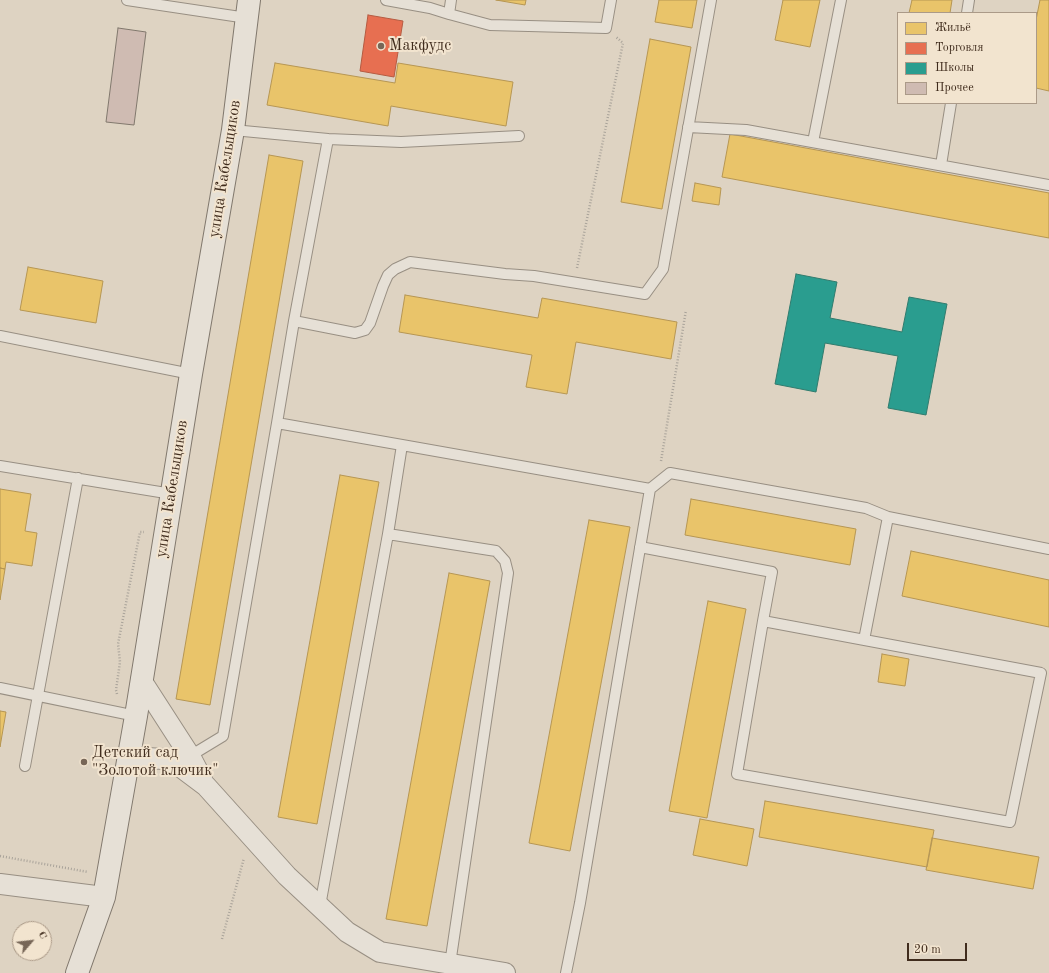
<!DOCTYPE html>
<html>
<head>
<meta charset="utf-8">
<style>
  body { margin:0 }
  #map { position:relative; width:1049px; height:973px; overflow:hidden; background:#ded3c2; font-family:"Old Standard TT",serif }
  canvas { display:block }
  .legend { position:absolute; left:897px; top:12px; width:140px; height:92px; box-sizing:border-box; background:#f2e4cf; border:1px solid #ab9a88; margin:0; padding:5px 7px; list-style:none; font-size:12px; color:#402c1d }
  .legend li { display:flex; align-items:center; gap:8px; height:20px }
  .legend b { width:20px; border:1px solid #ab9a88 }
  .north { position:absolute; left:12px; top:921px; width:40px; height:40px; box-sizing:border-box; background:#f2e4cf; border:1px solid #ab9a88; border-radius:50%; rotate:62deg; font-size:11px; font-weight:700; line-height:16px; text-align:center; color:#402c1d }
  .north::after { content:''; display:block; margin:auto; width:14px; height:18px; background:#776657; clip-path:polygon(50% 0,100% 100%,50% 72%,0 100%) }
  .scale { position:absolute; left:907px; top:943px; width:60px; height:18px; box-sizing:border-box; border:2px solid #402c1d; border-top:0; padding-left:5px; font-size:12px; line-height:14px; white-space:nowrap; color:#402c1d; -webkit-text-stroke:3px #f2e4cf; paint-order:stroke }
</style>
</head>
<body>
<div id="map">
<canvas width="1049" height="973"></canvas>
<ul class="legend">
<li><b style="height:11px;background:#e9c46a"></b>Жильё</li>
<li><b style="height:11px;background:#e76f51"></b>Торговля</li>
<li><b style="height:11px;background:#2a9d8f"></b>Школы</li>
<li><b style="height:11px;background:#cfbbb2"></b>Прочее</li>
</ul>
<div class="north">С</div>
<div class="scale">20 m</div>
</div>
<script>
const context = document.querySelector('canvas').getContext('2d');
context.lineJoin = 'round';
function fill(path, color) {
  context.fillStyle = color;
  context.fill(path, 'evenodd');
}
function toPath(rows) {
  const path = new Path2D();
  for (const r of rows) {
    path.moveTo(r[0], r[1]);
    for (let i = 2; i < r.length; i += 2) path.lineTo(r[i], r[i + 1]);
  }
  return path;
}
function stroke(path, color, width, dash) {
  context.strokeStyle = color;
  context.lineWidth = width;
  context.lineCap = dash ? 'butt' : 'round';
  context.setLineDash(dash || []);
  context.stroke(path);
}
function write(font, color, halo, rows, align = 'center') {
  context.font = font + ' "Old Standard TT",serif';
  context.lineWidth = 4;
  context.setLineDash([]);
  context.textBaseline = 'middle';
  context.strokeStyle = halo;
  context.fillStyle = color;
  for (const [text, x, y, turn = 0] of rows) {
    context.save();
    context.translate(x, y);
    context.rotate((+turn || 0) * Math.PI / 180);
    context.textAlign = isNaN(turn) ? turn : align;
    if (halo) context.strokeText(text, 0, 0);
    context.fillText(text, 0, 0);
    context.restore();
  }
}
const homes = toPath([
  [496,0,526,0,525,5,496,0],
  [659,0,697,0,692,28,655,22,659,0],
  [783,0,820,0,810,47,775,40,783,0],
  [912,0,952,0,950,13,909,13,912,0],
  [1040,0,1049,0,1049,91,1036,88,1036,20,1040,0],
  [650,39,691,47,662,209,621,202,650,39],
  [275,63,395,83,398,63,513,82,506,126,391,106,388,126,267,105,275,63],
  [730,134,1049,193,1049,238,722,177,730,134],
  [269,155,303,161,210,705,176,699,269,155],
  [695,183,721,188,719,205,692,201,695,183],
  [28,267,103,281,96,323,20,310,28,267],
  [405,295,538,318,542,298,677,322,671,359,576,342,567,394,526,387,532,355,399,332,405,295],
  [340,475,379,482,317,824,278,817,340,475],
  [0,489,31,494,25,531,37,533,32,566,6,562,5,569,0,568,0,489],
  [691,499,856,529,850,565,685,535,691,499],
  [589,520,630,527,570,851,529,843,589,520],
  [911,551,1049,580,1049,627,902,596,911,551],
  [0,568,5,569,0,600,0,568],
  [449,573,490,581,427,926,386,919,449,573],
  [708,601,746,609,707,818,669,811,708,601],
  [882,654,909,659,905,686,878,682,882,654],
  [0,711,6,712,0,747,0,711],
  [765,801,934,830,927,867,759,837,765,801],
  [700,819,754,829,747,866,693,855,700,819],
  [932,838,1039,857,1033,889,926,870,932,838]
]);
const shops = toPath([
  [368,15,403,21,394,77,360,71,368,15]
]);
const schools = toPath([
  [796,274,837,282,830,318,902,332,909,297,947,304,926,415,888,408,898,356,825,343,816,392,775,384,796,274]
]);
const building = toPath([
  [118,28,146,32,134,125,106,122,118,28]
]);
const path = toPath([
  [577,268,623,43,616,37],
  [661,461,686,310],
  [117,694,116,690,120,662,118,644,140,532,144,532],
  [0,856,88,872],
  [222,939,244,858]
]);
const lane = toPath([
  [127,0,247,18],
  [386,0,430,8,449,14,451,0],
  [967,13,969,0],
  [449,14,490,25,606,28,611,0],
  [688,127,746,130,1049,185],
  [233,130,328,139],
  [813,142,841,0],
  [941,165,951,103],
  [294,321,355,333,365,330,370,323,383,286,388,275,395,269,410,262,505,274,534,276,645,294,663,269,711,0],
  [0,336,191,374],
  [277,423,294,321,328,139,401,142,519,136],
  [0,466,172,494],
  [650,489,670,473,866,508,888,517],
  [388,534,496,551,505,561,508,573,450,964],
  [640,547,772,572,763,621,737,774,1010,822,1041,673,763,621],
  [864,640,888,517,1049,549],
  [0,688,136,716],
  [190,756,223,736,277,423,402,445],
  [25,766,78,478],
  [320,906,388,534,402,445,650,489,580,903,566,973]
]);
const street = toPath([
  [141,680,190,756,202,779],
  [126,771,147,758,164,759,182,768,206,786,287,876,347,932,380,952,505,973],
  [0,884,104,897]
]);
const secondary = toPath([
  [77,973,104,897,136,716,191,374,233,130,249,0]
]);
const markers = [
  [381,46,4,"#776657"],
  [84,762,4,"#776657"]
];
const poiNames = [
  ["Макфудс",389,46],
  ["Детский сад",92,753],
  ["\"Золотой ключик\"",92,771]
];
const streetNames = [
  ["улица Кабельщиков",225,169,-81],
  ["улица Кабельщиков",172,489,-81]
];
fill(homes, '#e9c46a');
stroke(homes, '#b69653', 1);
fill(shops, '#e76f51');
stroke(shops, '#b55b41', 1);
fill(schools, '#2a9d8f');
stroke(schools, '#317b6d', 1);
fill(building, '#cfbbb2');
stroke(building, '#81786d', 1);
stroke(lane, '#988f83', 12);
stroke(street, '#988f83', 22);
stroke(secondary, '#81786d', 24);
stroke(path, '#a9a39a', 2.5, [1, 2]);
stroke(lane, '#e6e0d6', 10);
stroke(street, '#e6e0d6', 20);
stroke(secondary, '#e6e0d6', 22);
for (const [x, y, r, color] of markers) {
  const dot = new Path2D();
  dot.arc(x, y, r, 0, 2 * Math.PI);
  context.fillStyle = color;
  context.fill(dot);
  stroke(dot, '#f2e4cf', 1.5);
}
write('16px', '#402c1d', '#f2e4cf', poiNames, 'left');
write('16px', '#402c1d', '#f2e4cf', streetNames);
</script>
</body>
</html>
